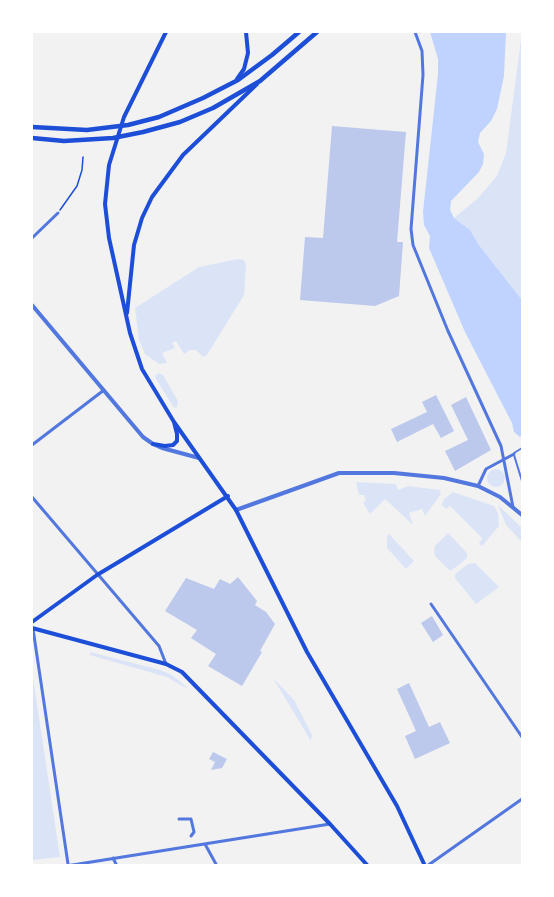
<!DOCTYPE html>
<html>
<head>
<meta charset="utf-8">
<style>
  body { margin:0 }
  #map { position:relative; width:554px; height:897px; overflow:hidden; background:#f2f2f2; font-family:Montserrat,sans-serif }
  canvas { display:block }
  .frame { position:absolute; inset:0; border:33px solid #fff; pointer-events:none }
</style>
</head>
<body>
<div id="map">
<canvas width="554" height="897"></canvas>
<div class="frame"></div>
</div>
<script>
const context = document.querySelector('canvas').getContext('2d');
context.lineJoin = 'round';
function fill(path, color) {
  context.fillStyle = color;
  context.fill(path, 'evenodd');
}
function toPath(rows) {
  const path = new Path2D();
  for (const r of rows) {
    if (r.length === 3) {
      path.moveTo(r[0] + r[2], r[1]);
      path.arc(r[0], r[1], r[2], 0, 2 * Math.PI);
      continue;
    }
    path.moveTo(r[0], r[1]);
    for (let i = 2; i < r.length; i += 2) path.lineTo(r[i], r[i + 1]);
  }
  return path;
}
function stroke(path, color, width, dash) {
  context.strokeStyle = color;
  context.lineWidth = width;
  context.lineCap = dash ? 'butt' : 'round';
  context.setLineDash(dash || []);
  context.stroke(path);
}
const green = toPath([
  [522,32,521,254,522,300,479,245,470,230,454,218,477,199,497,176,506,153],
  [238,259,244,260,246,265,244,295,207,355,203,357,196,350,190,350,184,354,176,341,172,343,175,348,162,353,167,363,159,364,145,354,139,340,135,308,199,267],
  [159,373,163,375,178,401,177,407,174,408,156,379,155,376],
  [496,478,9],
  [356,482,396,484,398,490,408,486,440,490,441,494,425,516,422,509,409,513,413,525,385,499,370,514,363,503,366,500,364,495,359,495],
  [453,492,494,506,498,513,499,526,482,546,479,543,482,539,481,537,450,506,446,509,442,505,444,499],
  [498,505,522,528,522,542,506,525],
  [448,533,467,553,467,558,452,570,449,570,435,556,434,547],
  [389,534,414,561,406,569,387,548,387,536],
  [475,563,499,587,476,604,455,578,455,574,468,564],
  [90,652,160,670,172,675,188,688,184,687,167,677,90,655],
  [32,671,60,857,32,860],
  [273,678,294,700,312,735,311,741]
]);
const water = toPath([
  [430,32,506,32,504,76,497,109,491,121,480,133,478,142,484,154,483,164,479,172,451,201,450,210,454,218,470,230,479,245,522,300,522,435,520,437,514,432,512,423,465,332,429,248,430,236,424,225,423,212,438,74,438,59]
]);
const building = toPath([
  [332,126,406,132,397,242,403,242,399,296,375,306,300,300,305,237,323,238],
  [436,395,454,431,441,438,433,424,397,442,391,429,427,412,422,402],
  [466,397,491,450,455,471,445,451,468,440,451,405],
  [238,577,257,601,255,605,266,612,275,624,260,651,262,652,242,686,208,666,216,654,191,638,197,630,165,611,186,578,214,589,220,579,230,584],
  [432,616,443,635,433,642,421,623],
  [409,683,429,727,440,722,450,743,415,759,405,736,416,731,397,689],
  [213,752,227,759,222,768,211,770,215,762,209,759]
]);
const path = toPath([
  [60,210,77,186,82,170,83,157]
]);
const service = toPath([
  [514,453,522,448]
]);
const pedestrian = toPath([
  [514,455,522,481]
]);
const minor = toPath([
  [415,32,422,51,423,75,411,229,413,245,448,331,501,446,513,507],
  [32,238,58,213],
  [32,445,104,390],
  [478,486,486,469,514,454],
  [32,497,159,646,166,664],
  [431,604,522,737],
  [33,629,68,864],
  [179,819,191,819,194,832,191,836],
  [205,844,217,866],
  [113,858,117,866],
  [66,866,330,824],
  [427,866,522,799]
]);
const tertiary = toPath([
  [32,305,143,437,153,444,162,448,199,458],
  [236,510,339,473,394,473,444,478,478,486,500,497,522,515]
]);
const secondary = toPath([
  [237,79,244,69,248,53,246,32],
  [127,313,134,245,142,218,152,197,183,155,257,84],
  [174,422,236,510,307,652,397,806,425,866],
  [153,444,165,446,173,445,177,441,177,434,174,422,142,369,130,333,109,238,105,204,109,165,124,117,166,32],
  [32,622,97,575,228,496],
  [32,628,166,664,182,672,330,824,368,866]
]);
const primary = toPath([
  [32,127,87,130,128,125,159,117,203,98,238,80,272,55,299,32],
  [32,138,64,141,113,138,143,132,180,122,213,108,260,81,317,32]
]);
fill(green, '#dbe4f7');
fill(water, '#bfd3fe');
fill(building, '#bdc9ec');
stroke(path, '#1d4ed8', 1.5);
stroke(service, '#5277de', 1.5);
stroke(pedestrian, '#5277de', 2);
stroke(minor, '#5277de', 3);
stroke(tertiary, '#5277de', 4);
stroke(secondary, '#1d4ed8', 4);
stroke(primary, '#1d4ed8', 4.5);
</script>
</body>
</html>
